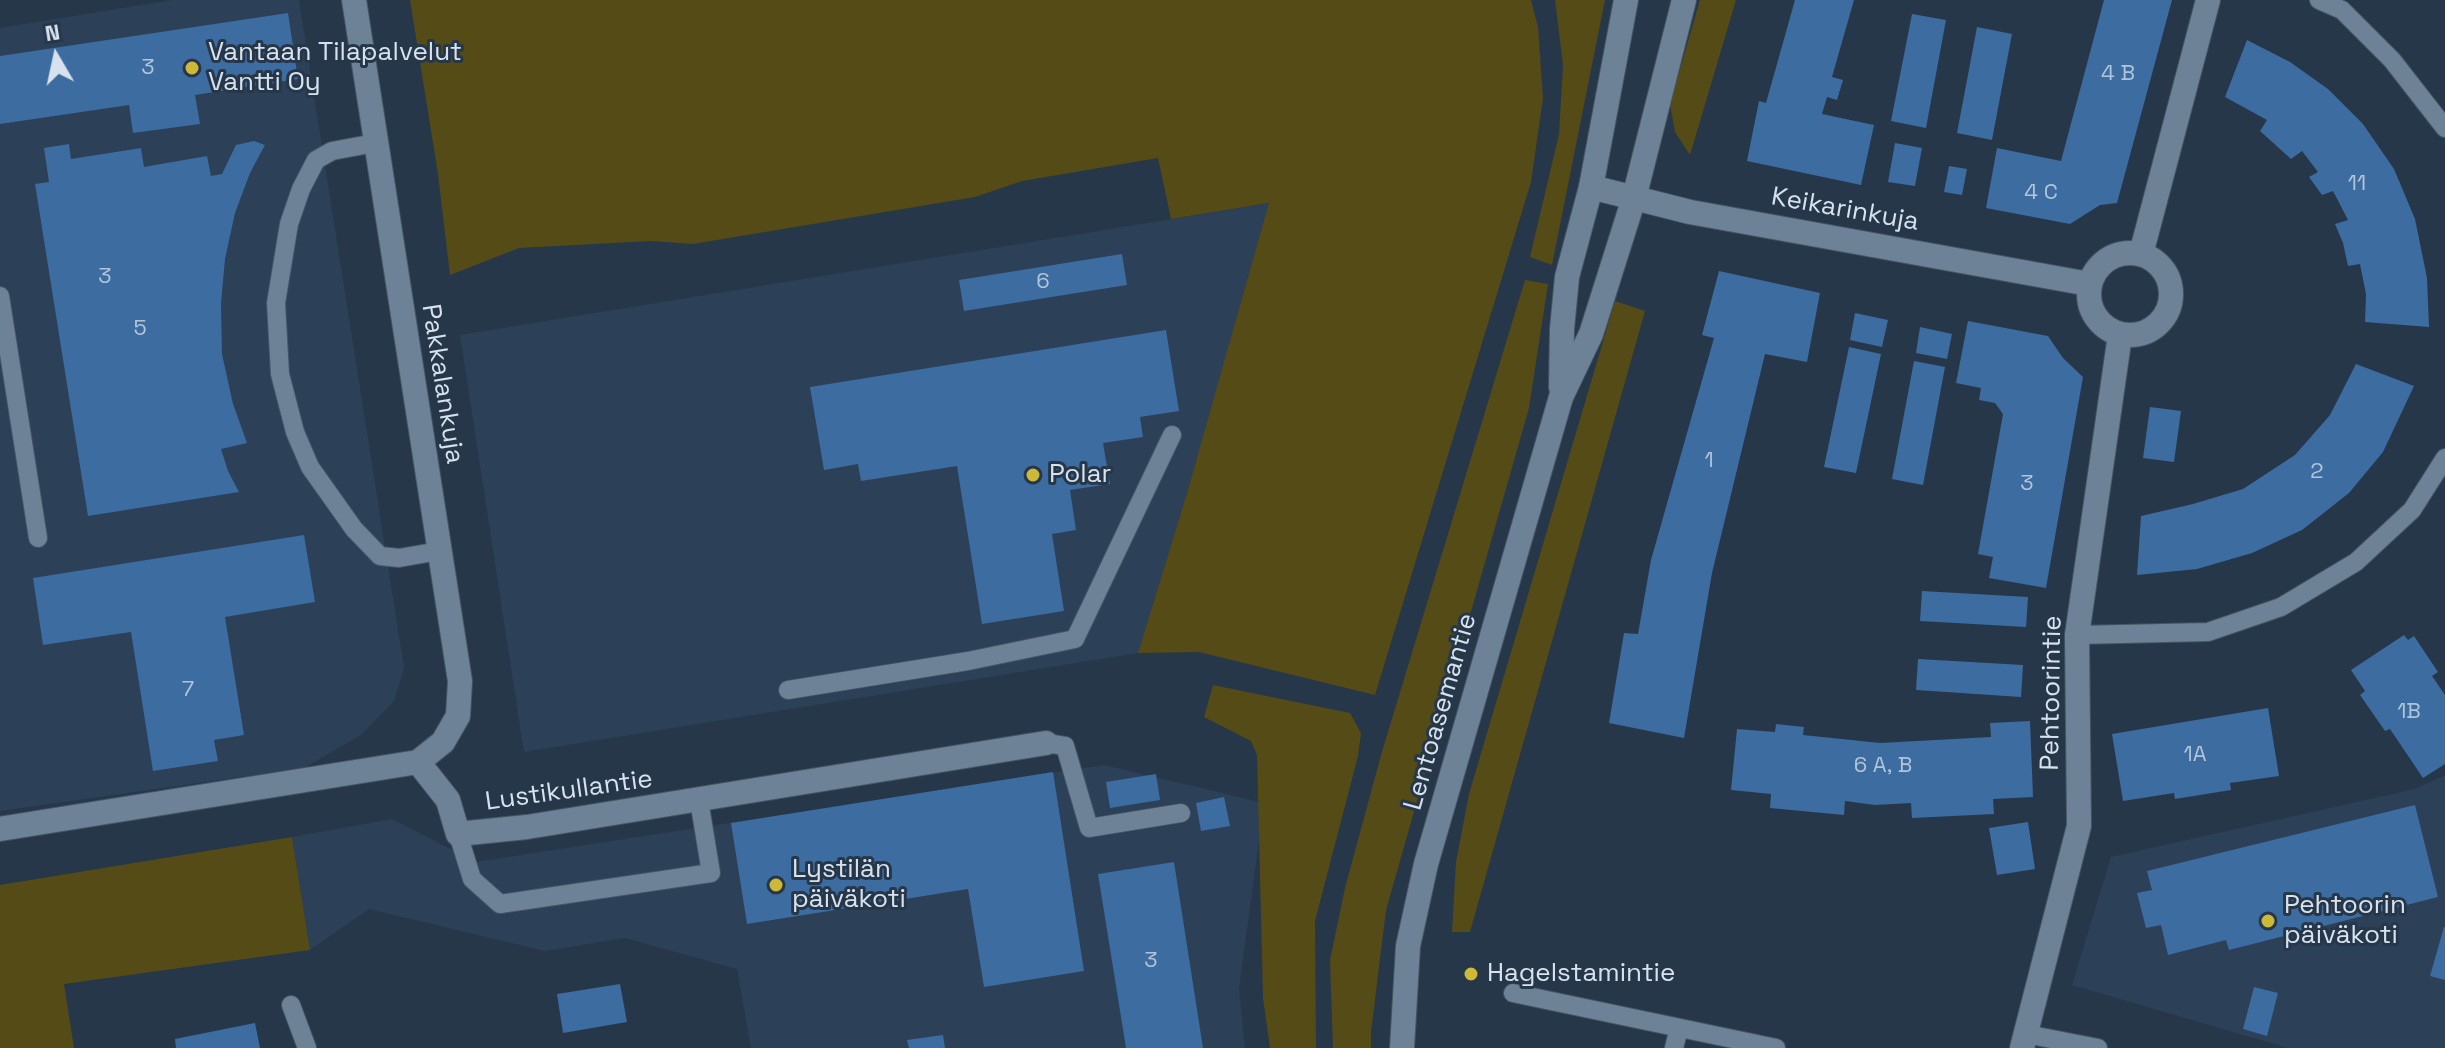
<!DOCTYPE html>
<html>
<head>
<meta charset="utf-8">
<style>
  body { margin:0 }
  #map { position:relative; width:2445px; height:1048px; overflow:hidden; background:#27374a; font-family:"Space Grotesk",sans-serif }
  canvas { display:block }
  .north { position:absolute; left:16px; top:16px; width:80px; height:80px; -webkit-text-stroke:6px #27374a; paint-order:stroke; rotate:351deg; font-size:22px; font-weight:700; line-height:32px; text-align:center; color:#d7e2ee }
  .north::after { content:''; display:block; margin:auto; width:28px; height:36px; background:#d7e2ee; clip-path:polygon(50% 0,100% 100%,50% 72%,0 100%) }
</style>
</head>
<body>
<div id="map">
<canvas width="2445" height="1048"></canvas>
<div class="north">N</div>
</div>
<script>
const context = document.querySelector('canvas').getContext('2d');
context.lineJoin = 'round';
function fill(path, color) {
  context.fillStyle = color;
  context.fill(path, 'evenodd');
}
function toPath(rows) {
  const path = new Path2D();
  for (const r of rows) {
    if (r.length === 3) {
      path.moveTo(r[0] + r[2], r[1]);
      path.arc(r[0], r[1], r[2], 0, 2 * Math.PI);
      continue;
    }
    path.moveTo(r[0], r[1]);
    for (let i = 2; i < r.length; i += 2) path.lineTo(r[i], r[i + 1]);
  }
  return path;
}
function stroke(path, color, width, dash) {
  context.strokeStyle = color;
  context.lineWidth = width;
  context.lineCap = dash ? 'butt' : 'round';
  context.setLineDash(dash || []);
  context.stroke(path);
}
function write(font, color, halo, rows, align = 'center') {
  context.font = font + ' "Space Grotesk",sans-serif';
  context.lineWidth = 6;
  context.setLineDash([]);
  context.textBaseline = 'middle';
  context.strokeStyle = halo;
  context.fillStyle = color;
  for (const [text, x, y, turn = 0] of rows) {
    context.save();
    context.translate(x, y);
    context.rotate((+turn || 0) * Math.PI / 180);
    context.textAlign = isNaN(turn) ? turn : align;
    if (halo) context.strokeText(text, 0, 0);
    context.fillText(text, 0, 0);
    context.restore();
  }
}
const built = toPath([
  [172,0,299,0,404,668,394,701,361,735,304,768,0,811,0,28],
  [1270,203,1187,493,1138,653,524,752,460,335],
  [1104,765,1264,803,1239,988,1245,1048,751,1048,737,969,625,938,545,951,369,909,310,950,292,837,392,819,476,862],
  [2445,775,2445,1048,2288,1048,2072,985,2111,857,2415,789]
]);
const green = toPath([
  [410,0,1531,0,1538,27,1543,98,1531,182,1375,695,1199,652,1138,653,1187,493,1269,203,1171,219,1158,158,1022,181,975,197,693,244,651,241,519,248,450,275,438,174],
  [1555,0,1605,0,1552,265,1530,257,1559,134,1563,65],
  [1700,0,1736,0,1690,155,1675,132,1670,104],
  [1525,280,1548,284,1529,408,1386,910,1371,1032,1371,1048,1333,1048,1330,960,1345,888,1381,755],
  [1615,301,1645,311,1470,932,1452,932,1456,862,1469,794],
  [1213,685,1350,713,1361,733,1358,756,1315,921,1316,1048,1270,1048,1263,998,1257,755,1251,741,1204,717],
  [292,837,310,950,64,984,74,1048,0,1048,0,885]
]);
const building = toPath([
  [1795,0,1854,0,1832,77,1843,80,1837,100,1827,97,1822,114,1874,125,1861,185,1747,161,1759,101,1766,103],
  [2104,0,2172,0,2117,203,2100,205,2070,224,1986,208,1997,148,2061,161],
  [288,13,298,79,195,95,200,124,133,133,129,105,0,124,0,56],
  [1912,14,1946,20,1926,128,1891,121],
  [1977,27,2012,34,1992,140,1957,133],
  [2247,40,2290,62,2328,89,2363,124,2394,169,2415,219,2427,278,2429,327,2365,322,2366,294,2360,264,2348,266,2343,243,2335,224,2348,220,2333,191,2322,195,2309,177,2318,172,2302,151,2291,159,2260,131,2267,120,2225,97],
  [254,141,265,145,250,173,235,213,225,259,221,303,222,354,233,404,247,443,221,449,228,471,239,492,88,516,35,184,49,182,44,148,69,144,71,159,141,148,144,167,207,156,211,176,222,174,236,145],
  [1895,143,1922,148,1915,186,1888,182],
  [1949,166,1967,169,1962,195,1944,192],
  [1122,254,1127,285,964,311,959,280],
  [1719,271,1820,293,1807,362,1765,354,1712,573,1684,738,1609,723,1624,633,1638,634,1651,560,1714,338,1702,335],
  [1855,313,1888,320,1882,347,1850,340],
  [1968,321,2048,336,2063,358,2083,377,2046,588,1989,578,1993,557,1978,554,2003,414,1995,403,1979,400,1981,388,1956,383],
  [1920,327,1952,334,1947,359,1916,353],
  [1166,330,1179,411,1140,417,1143,437,1103,443,1110,484,1070,490,1076,530,1052,534,1064,611,982,624,957,466,861,481,858,464,824,470,810,387],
  [1849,347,1881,354,1856,473,1824,467],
  [1914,361,1945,367,1923,485,1892,479],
  [2356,364,2414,386,2383,452,2349,493,2302,530,2252,553,2197,569,2137,575,2141,516,2193,504,2243,489,2295,455,2330,415],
  [2150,407,2181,411,2174,462,2143,458],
  [304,535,315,602,225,617,244,735,214,740,218,761,153,771,131,632,43,645,33,578],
  [1922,591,2028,597,2026,627,1920,621],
  [2404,635,2408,640,2414,636,2438,672,2432,676,2445,695,2445,764,2423,778,2390,729,2385,731,2360,695,2365,691,2351,670],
  [1918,659,2023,665,2021,697,1916,690],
  [2268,708,2279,776,2230,783,2231,790,2175,799,2174,793,2123,801,2112,734],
  [2030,721,2033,797,1993,799,1994,814,1912,818,1911,803,1875,805,1845,801,1844,815,1770,808,1771,794,1731,790,1737,729,1775,732,1776,724,1804,727,1803,735,1880,743,1991,737,1990,723],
  [1053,772,1084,971,984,987,968,889,747,924,731,823],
  [1156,774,1160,800,1110,808,1106,782],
  [1224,797,1230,826,1201,831,1196,803],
  [2415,805,2438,897,2229,950,2226,940,2168,955,2161,925,2146,928,2137,893,2152,890,2147,871],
  [2028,822,2035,869,1997,875,1989,828],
  [1174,862,1203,1048,1126,1048,1098,874],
  [2444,927,2445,927,2445,980,2430,976],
  [620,984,627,1022,563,1033,557,994],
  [2254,987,2278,993,2267,1036,2243,1029],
  [255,1023,260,1048,176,1048,175,1039],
  [943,1035,945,1048,909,1048,907,1040]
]);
const service = toPath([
  [2319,0,2342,10,2392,60,2445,128],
  [375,143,332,151,316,160,301,189,289,224,276,303,280,374,295,432,310,467,354,529,380,556,399,558,439,551],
  [0,296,38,538],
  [2077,635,2208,632,2281,607,2356,562,2412,510,2445,458],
  [788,690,968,661,1075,639,1172,435],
  [1046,743,1065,746,1089,828,1181,813],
  [458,834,472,879,500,904,711,873,699,800],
  [1513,993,1776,1048],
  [291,1005,307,1048],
  [2026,1034,2098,1048],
  [1674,1048,1679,1028]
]);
const minor = toPath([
  [1591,187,1690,212,2089,284],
  [2130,294,41],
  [2141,254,2208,0],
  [418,762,448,800,458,834,527,827,1046,743],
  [0,829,418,762,443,742,458,716,460,681,354,0],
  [2022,1048,2079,826,2077,635,2120,335]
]);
const secondary = toPath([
  [1561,387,1562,329,1567,277,1591,187,1626,0],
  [1402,1048,1408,946,1426,864,1561,397,1591,334,1634,198,1684,0]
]);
const markers = [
  [192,68,8,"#ceb837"],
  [1033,475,8,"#ceb837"],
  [776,885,8,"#ceb837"],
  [2268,921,8,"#ceb837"],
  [1471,974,8,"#ceb837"]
];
const numberNames = [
  ["3",148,68],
  ["4 B",2118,74],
  ["11",2357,184],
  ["4 C",2041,193],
  ["3",105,277],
  ["6",1043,282],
  ["5",140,329],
  ["1",1709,461],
  ["2",2317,472],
  ["3",2027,484],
  ["7",188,690],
  ["1B",2409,712],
  ["1A",2195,755],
  ["6 A, B",1883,766],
  ["3",1151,961]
];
const poiNames = [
  ["Vantaan Tilapalvelut",208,53],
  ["Vantti Oy",208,83],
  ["Polar",1049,475],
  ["Lystilän",792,870],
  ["päiväkoti",792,900],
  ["Pehtoorin",2284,906],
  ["päiväkoti",2284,936],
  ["Hagelstamintie",1487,974]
];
const streetNames = [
  ["Keikarinkuja",1845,210,10],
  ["Pakkalankuja",442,384,81],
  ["Pehtoorintie",2052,693,-89],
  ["Lentoasemantie",1441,712,-74],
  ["Lustikullantie",569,791,-8]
];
fill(built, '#2c4058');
fill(green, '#544b17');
fill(building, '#3c6ca0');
stroke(service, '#465565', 20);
stroke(minor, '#465565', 26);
stroke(secondary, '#465565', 26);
stroke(service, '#6e8297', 18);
stroke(minor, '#6e8297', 24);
stroke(secondary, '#6e8297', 24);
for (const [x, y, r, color] of markers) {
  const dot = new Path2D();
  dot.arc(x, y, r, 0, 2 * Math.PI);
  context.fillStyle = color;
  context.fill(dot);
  stroke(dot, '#27374a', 3);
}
write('22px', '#b0c4da', null, numberNames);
write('26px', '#d7e2ee', '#27374a', poiNames, 'left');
write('26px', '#d7e2ee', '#27374a', streetNames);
</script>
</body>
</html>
